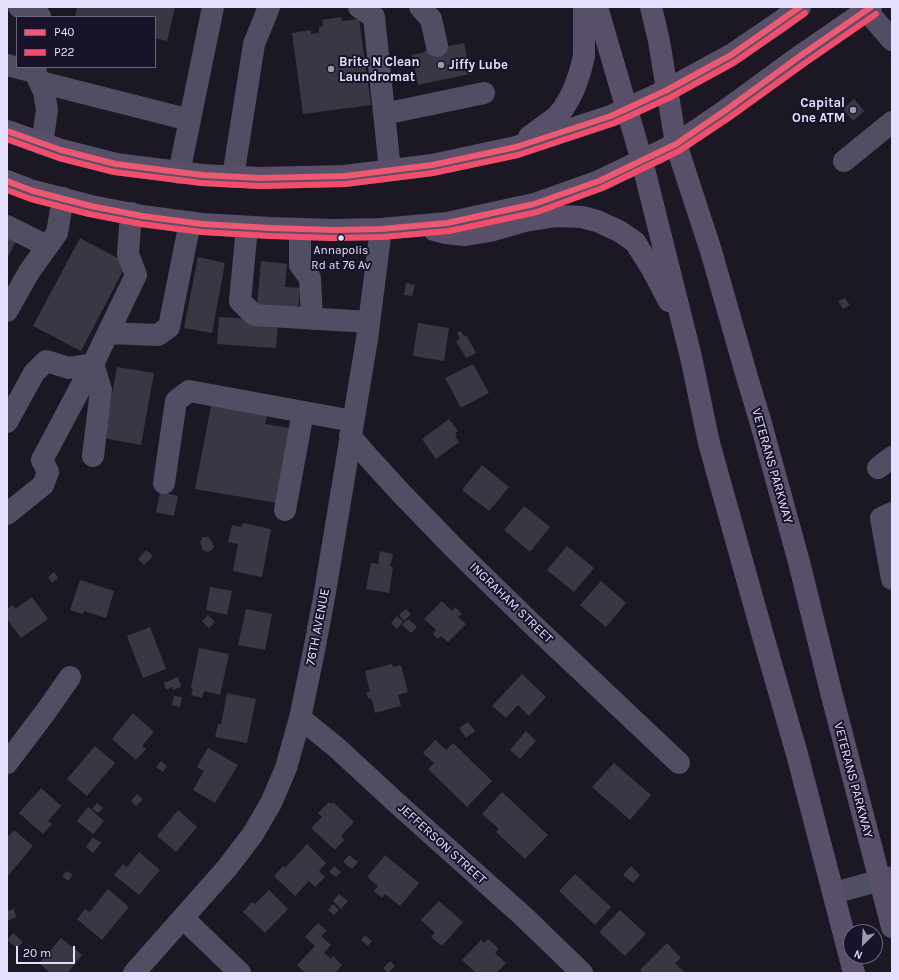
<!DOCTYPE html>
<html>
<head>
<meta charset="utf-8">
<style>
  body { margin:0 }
  #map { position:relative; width:899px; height:980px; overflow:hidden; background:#1b1824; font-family:Karla,sans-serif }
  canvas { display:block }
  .frame { position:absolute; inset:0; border:8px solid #e3dffc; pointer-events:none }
  .legend { position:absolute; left:16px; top:16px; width:140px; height:52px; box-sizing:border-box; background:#181329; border:1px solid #69657d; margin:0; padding:5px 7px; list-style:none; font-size:12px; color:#e3dffc }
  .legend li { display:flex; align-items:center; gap:8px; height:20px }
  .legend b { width:20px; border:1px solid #69657d }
  .north { position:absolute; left:843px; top:924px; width:40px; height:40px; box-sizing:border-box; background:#181329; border:1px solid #69657d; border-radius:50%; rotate:204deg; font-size:11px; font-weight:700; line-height:16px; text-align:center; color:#e3dffc }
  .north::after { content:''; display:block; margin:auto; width:14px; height:18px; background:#9d99b0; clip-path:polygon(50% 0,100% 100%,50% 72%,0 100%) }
  .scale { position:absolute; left:16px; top:946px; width:59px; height:18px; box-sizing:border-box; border:2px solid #e3dffc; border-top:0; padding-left:5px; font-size:12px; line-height:14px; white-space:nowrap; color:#e3dffc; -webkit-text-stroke:3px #181329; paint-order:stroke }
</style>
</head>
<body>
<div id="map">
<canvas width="899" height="980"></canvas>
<div class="frame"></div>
<ul class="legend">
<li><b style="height:5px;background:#ec5970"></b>P40</li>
<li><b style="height:5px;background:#f44d6c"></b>P22</li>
</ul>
<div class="north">N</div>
<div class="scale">20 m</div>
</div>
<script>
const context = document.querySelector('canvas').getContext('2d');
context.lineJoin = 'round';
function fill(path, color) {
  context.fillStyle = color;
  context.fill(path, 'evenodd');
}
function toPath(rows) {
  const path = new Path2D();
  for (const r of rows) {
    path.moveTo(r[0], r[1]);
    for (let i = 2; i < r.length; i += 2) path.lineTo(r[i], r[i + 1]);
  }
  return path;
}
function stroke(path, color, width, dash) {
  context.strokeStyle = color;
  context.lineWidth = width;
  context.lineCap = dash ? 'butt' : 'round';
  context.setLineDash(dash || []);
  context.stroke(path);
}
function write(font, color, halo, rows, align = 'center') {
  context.font = font + ' Karla,sans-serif';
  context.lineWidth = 4;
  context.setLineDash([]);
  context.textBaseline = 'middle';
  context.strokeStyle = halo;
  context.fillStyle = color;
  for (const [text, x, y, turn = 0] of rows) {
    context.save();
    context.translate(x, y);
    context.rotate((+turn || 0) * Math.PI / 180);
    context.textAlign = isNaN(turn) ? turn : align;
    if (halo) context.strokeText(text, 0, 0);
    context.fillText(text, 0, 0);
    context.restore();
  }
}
const building = toPath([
  [77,7,175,7,167,41,155,38,155,17,75,17],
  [341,17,342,21,359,19,371,105,303,114,292,33,311,30,311,34,319,33,319,27,323,26,322,20],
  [464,43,470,74,418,85,412,55,425,52,424,51],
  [854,99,864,111,853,121,843,109],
  [7,229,19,235,7,259],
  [80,238,127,263,81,351,33,326],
  [198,257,225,263,212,333,184,328],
  [261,261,287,264,285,287,300,288,298,310,257,306],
  [406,283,415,285,412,296,404,295],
  [845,298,850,305,843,309,838,301],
  [219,317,278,321,276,348,217,344],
  [418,323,449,328,444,361,413,356],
  [461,331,464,337,466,335,476,353,466,358,456,341,460,339,457,333],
  [473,364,489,393,461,408,445,378],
  [117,367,154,373,141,445,104,438],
  [211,406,267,416,265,424,291,428,277,503,195,489],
  [449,419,458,431,455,433,457,435,455,436,459,442,436,459,422,439],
  [482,465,509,487,489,511,462,490],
  [160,492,178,496,174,516,156,512],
  [524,506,550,527,530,552,504,530],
  [243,523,271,529,262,577,233,571,238,544,228,542,232,525,242,527],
  [203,537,208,537,211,540,214,547,211,551,206,552,203,550,200,542],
  [567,546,594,568,574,592,547,570],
  [146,550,153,556,144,565,138,559],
  [380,551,393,554,390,567,393,567,389,593,366,589,371,563,378,564],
  [54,572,58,578,52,583,48,577],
  [80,580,114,591,106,618,84,611,83,614,70,610],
  [601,581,626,603,606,627,580,605],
  [210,587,232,591,227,615,206,610],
  [32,597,48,619,21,638,7,619,7,609,13,605,15,609],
  [442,601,452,611,455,607,462,614,458,617,466,624,448,642,441,636,438,639,433,634,436,630,424,619],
  [246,609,272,614,265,650,238,645],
  [406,609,411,614,404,621,399,615],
  [208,615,215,622,209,628,202,621],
  [397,616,403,622,397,629,391,623],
  [408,619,417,627,411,633,402,625],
  [150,627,166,669,143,678,127,636],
  [199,648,229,654,220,695,204,691,202,698,191,695,193,689,191,688],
  [392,664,393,667,401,665,408,692,398,695,401,706,375,713,372,699,371,700,370,698,368,698,366,692,370,692,365,671],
  [522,674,546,697,529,716,518,705,506,718,492,706],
  [178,677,181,687,173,690,172,687,166,690,164,683],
  [227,693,256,699,247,743,215,737,218,724,221,724],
  [174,696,182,697,180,707,172,705],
  [133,713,154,732,142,746,146,749,136,760,112,739],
  [468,722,475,731,466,738,459,728],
  [526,731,536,741,520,759,510,750],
  [435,740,446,750,453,743,492,781,467,807,428,769,434,763,423,753],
  [95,746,115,763,87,796,67,779],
  [208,748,238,765,215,803,193,790,204,771,197,767],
  [161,761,167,766,163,772,156,767],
  [614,763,651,795,630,820,592,787],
  [41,788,61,806,48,821,52,824,43,834,19,813],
  [502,792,548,835,525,859,496,832,499,829,482,814],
  [137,794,143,799,136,806,131,801],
  [329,802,332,804,333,802,354,822,341,836,344,840,335,850,311,828,322,817,318,813],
  [97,803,103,808,98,813,92,809],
  [88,807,104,821,93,834,77,821],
  [178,810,197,827,176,852,157,836],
  [14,830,33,846,7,877,7,835,9,836],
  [93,837,101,843,93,853,86,847],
  [307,844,326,863,319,871,325,877,315,887,309,881,295,896,274,876,283,866,285,868],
  [139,852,160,870,139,895,114,875,123,864,127,867],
  [349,855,358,862,352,869,343,862],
  [385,855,419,883,400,906,385,894,382,898,374,891,378,886,367,877],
  [334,866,341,872,336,877,329,872],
  [631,866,640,875,633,883,623,875],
  [67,871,73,875,68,881,62,876],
  [575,874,611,907,595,925,559,891],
  [108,889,129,907,102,940,77,919,85,909,90,912],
  [269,890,288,909,265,933,243,912,252,902,255,904],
  [339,894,348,901,341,909,333,901],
  [439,901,463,922,442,946,431,937,435,933,421,920],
  [333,904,339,910,334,915,328,910],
  [14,909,16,917,7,921,7,911],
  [620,910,646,934,625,956,599,932],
  [318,923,327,931,321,936,331,945,324,953,331,959,333,956,342,965,335,973,305,973,297,965,315,946,305,937],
  [13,933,23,942,17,948,7,940],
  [365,935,372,941,368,946,361,940],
  [61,938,82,955,69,971,71,973,50,973,39,963],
  [488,939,499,949,495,953,506,963,496,973,476,973,462,960,481,940,484,943],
  [667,943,681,958,675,963,685,973,643,973,640,970],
  [390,961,395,966,388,973,383,968]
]);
const minor = toPath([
  [19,7,40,16],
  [359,7,374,17,390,170],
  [420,7,431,19,437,46],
  [866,10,892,40],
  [7,65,35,72],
  [36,67,35,72,44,92,47,110,42,144],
  [40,82,190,120],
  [384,114,484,93],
  [844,161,892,122],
  [179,173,213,7],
  [233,177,254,44,269,7],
  [7,226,47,246],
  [247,227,240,301,254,315,369,322],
  [300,229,300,265,310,278,312,319],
  [7,311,29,272,57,233,63,198],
  [108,333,158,335,169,327,190,222],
  [7,422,34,373,46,361,69,368,93,364,136,275,128,254,131,213],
  [350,436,369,458,400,492,456,550,533,625,679,763],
  [878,468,892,457],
  [164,483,176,401,189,391,353,421],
  [285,510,303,412],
  [892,513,881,518,892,579],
  [7,514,43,485,48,472,42,460,93,364,101,390,93,456],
  [300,718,336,747,401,807,523,916,582,973],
  [7,763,47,710,70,677],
  [834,893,892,877],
  [183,918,240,973],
  [134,973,227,868,253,834,271,803,286,768,300,718,313,656,324,598,367,339,381,229]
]);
const major = toPath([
  [597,7,642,161,691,357,709,443,761,629,797,754,854,973],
  [651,7,659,41,676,144,711,251,747,377,760,420,799,562,831,692,892,927],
  [7,131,61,150,116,164,202,175,260,178,345,176,432,165,516,147,611,116,667,90,731,55,781,21,800,7],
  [529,137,555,118,563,109,569,99,574,89,580,72,584,56,584,7],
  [7,181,33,191,91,206,142,216,202,224,271,228,334,230,381,229,447,223,534,204,599,181,676,144,726,110,800,56,871,7],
  [434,230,445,233,465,235,490,231,525,221,557,216,582,217,597,221,619,231,635,242,652,269,669,301]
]);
const bus1 = toPath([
  [7,131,61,150,116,164,202,175,260,178,345,176,432,165,516,147,611,116,667,90,731,55,800,7],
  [7,181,33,191,91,206,142,216,202,224,271,228,334,230,381,229,447,223,534,204,599,181,676,144,726,110,800,56,871,7]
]);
const bus2 = toPath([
  [7,139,59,158,114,172,202,183,260,186,345,184,433,173,518,155,614,123,671,97,735,62,805,13],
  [7,190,31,199,89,214,141,224,202,232,271,236,334,238,382,237,449,231,537,212,602,188,679,151,730,117,805,63,876,14]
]);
const markers = [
  [441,65,4,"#9d99b0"],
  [331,69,4,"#9d99b0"],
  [853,110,4,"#9d99b0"],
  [341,238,3.5,"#e3dffc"]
];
const busNames = [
  ["Annapolis",341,251],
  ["Rd at 76 Av",341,266]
];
const poiNames = [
  ["Brite N Clean",339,62],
  ["Laundromat",339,77],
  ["Jiffy Lube",449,65],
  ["Capital",845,103,"right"],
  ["One ATM",845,118,"right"]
];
const streetNames = [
  ["VETERANS PARKWAY",772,466,74],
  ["INGRAHAM STREET",511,603,44],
  ["76TH AVENUE",318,627,-79],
  ["VETERANS PARKWAY",853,780,75],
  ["JEFFERSON STREET",442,844,42]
];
fill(building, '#3a3745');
stroke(minor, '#504e63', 22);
stroke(major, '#584f68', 22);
stroke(bus1, '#ec5970', 6);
stroke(bus2, '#f44d6c', 6);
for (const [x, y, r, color] of markers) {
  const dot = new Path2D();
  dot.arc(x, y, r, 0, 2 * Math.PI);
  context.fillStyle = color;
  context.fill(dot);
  stroke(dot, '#181329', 1.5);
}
write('12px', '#e3dffc', '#181329', busNames);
write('bold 13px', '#e3dffc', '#181329', poiNames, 'left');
write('13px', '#e3dffc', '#181329', streetNames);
</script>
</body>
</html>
